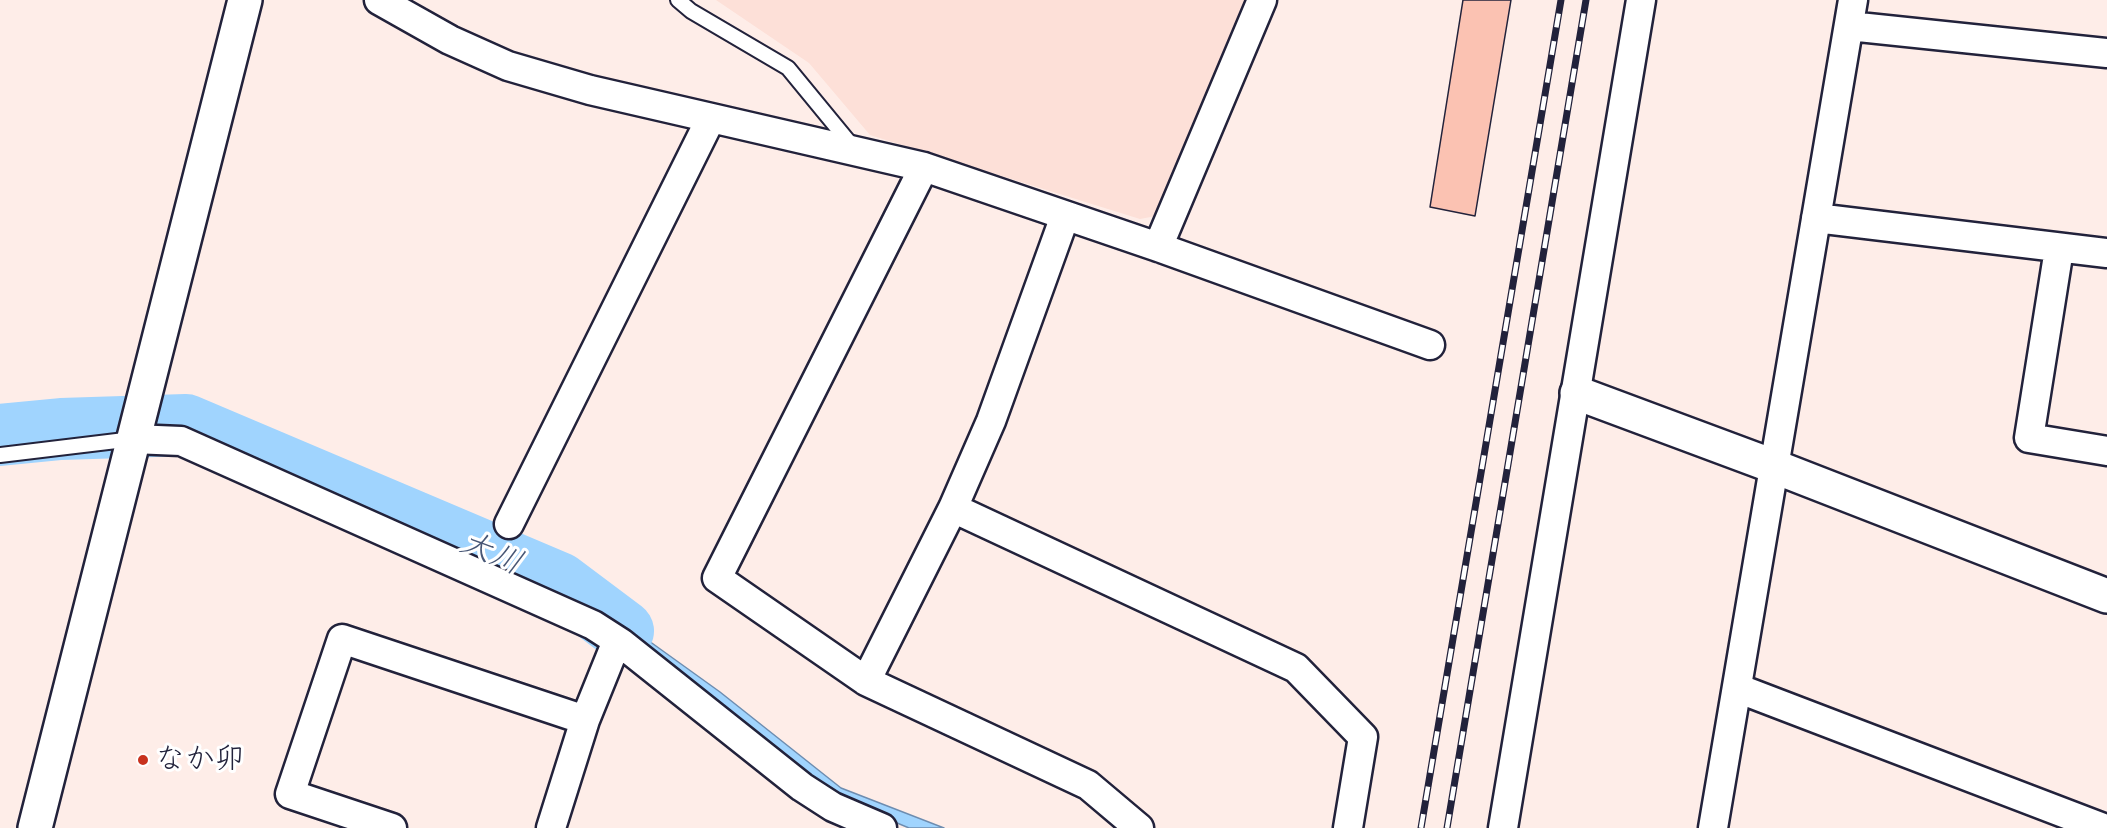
<!DOCTYPE html>
<html>
<head>
<meta charset="utf-8">
<style>
  body { margin:0 }
  canvas { display:block; background:#feede8 }
</style>
</head>
<body>
<canvas width="2107" height="828"></canvas>
<script>
const context = document.querySelector('canvas').getContext('2d');
context.lineJoin = 'round';
function fill(path, color) {
  context.fillStyle = color;
  context.fill(path, 'evenodd');
}
function toPath(rows) {
  const path = new Path2D();
  for (const r of rows) {
    path.moveTo(r[0], r[1]);
    for (let i = 2; i < r.length; i += 2) path.lineTo(r[i], r[i + 1]);
  }
  return path;
}
function stroke(path, color, width, dash) {
  context.strokeStyle = color;
  context.lineWidth = width;
  context.lineCap = dash ? 'butt' : 'round';
  context.setLineDash(dash || []);
  context.stroke(path);
}
function write(font, color, halo, rows, align = 'center') {
  context.font = font + ' Caveat,"Klee One",sans-serif';
  context.lineWidth = 6;
  context.setLineDash([]);
  context.textBaseline = 'middle';
  context.strokeStyle = halo;
  context.fillStyle = color;
  for (const [text, x, y, turn = 0] of rows) {
    context.save();
    context.translate(x, y);
    context.rotate((+turn || 0) * Math.PI / 180);
    context.textAlign = isNaN(turn) ? turn : align;
    if (halo) context.strokeText(text, 0, 0);
    context.fillText(text, 0, 0);
    context.restore();
  }
}
const built = toPath([
  [716,0,1248,0,1161,215,1140,219,870,135,809,63]
]);
const water = toPath([
  [560,577,720,692,841,788,944,828,909,828,837,798,553,586,560,577]
]);
const river = toPath([
  [0,435,61,429,186,425,559,583,623,631]
]);
const building = toPath([
  [1463,0,1511,0,1475,216,1430,207,1463,0]
]);
const service = toPath([
  [678,0,691,11,788,68,853,147],
  [0,455,133,439]
]);
const minor = toPath([
  [379,0,450,40,508,66,590,90,924,167,1158,247,1430,345],
  [1849,26,2107,53],
  [1065,216,991,421,953,508,866,681,1088,785,1139,828],
  [1816,218,2107,253],
  [1158,247,1262,0],
  [2059,249,2029,438,2107,451],
  [133,439,181,441,593,625,621,643,802,787,833,807,882,828],
  [953,508,1296,668,1363,737,1348,828],
  [509,524,711,118],
  [866,681,717,578,924,167],
  [1737,688,2103,828],
  [392,828,290,794,342,639,585,720],
  [551,828,585,720,617,641],
  [1503,828,1641,0],
  [1713,828,1853,0]
]);
const tertiary = toPath([
  [1577,393,1773,466,2107,596],
  [35,828,245,0]
]);
const rail = toPath([
  [1421,828,1561,0],
  [1447,828,1586,0]
]);
const markers = [
  [143,760,6,"#c8321e"]
];
const poiNames = [
  ["なか卯",155,760]
];
const waterNames = [
  ["大川",491,554,23]
];
fill(built, '#fde0d8');
fill(water, '#a0d4fe');
stroke(water, '#6e8db0', 1.5);
stroke(river, '#a0d4fe', 62);
fill(building, '#fbc2b2');
stroke(building, '#22223b', 1.5);
stroke(service, '#22223b', 18);
stroke(minor, '#22223b', 33);
stroke(tertiary, '#22223b', 38);
stroke(service, '#fff', 14);
stroke(minor, '#fff', 28);
stroke(tertiary, '#fff', 33);
stroke(rail, '#22223b', 7);
stroke(rail, '#fff', 4.5, [14]);
for (const [x, y, r, color] of markers) {
  const dot = new Path2D();
  dot.arc(x, y, r, 0, 2 * Math.PI);
  context.fillStyle = color;
  context.fill(dot);
  stroke(dot, '#fff', 2);
}
write('30px', '#22223b', '#fff', poiNames, 'left');
write('italic 32px', '#485776', '#fff', waterNames);
</script>
</body>
</html>
